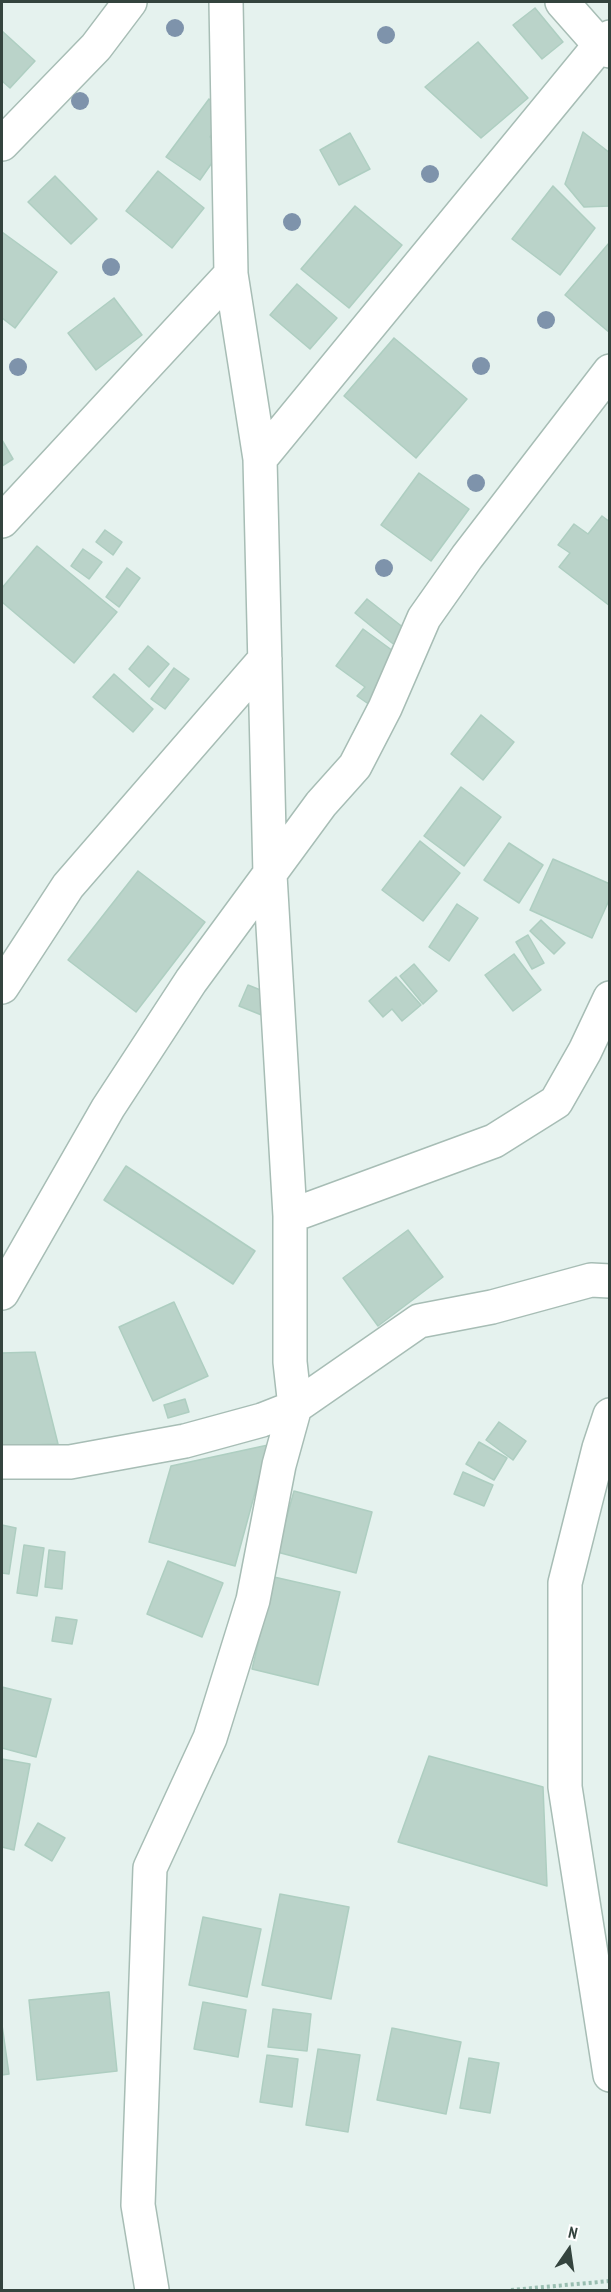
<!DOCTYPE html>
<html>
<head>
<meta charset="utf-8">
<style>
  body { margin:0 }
  #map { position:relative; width:611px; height:2292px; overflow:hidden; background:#e5f2ee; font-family:"PT Sans Narrow",sans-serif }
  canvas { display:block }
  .frame { position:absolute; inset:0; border:3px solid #34443e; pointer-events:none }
  .north { position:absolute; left:539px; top:2220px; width:60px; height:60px; -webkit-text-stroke:4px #fff; paint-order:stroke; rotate:13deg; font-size:16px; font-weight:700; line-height:24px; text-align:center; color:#34443e }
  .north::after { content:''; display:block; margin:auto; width:21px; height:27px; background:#34443e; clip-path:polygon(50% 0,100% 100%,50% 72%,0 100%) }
</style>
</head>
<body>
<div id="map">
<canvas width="611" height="2292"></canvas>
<div class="frame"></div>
<div class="north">N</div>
</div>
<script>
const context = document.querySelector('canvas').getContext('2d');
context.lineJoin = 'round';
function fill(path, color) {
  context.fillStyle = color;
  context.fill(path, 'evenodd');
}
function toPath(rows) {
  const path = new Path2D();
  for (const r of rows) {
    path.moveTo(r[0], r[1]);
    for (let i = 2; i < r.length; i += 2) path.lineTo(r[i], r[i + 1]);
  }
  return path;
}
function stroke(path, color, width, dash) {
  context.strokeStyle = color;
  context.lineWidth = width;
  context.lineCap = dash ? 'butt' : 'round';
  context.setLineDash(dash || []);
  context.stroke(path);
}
const building = toPath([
  [535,8,563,42,542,59,513,25,535,8],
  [2,31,35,61,10,88,2,81,2,31],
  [478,42,528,98,481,138,425,87,478,42],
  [209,99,228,114,210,137,223,147,200,180,166,157,209,99],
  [583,132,610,153,610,206,584,207,565,184,583,132],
  [350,133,370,169,339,185,320,150,350,133],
  [158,171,204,208,172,248,126,211,158,171],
  [55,176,97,219,71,244,28,202,55,176],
  [553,186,595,228,560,275,512,239,553,186],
  [355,206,402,245,349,308,301,269,355,206],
  [2,232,57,272,15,328,2,318,2,232],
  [609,243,610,243,610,333,565,295,609,243],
  [297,284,337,318,310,349,270,315,297,284],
  [114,298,142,335,96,370,68,333,114,298],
  [394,338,467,399,416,458,344,396,394,338],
  [2,440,13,459,2,466,2,440],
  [419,473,469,509,431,561,381,525,419,473],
  [602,516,610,522,610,606,559,567,570,553,558,545,574,524,588,534,602,516],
  [105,530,122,542,113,555,96,542,105,530],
  [37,546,117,612,74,663,2,602,2,588,37,546],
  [83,549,102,562,89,579,71,566,83,549],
  [127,568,140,578,119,607,106,597,127,568],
  [367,599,409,632,397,647,355,613,367,599],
  [363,629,404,659,370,705,357,696,365,687,336,666,363,629],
  [148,646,169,664,149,687,129,669,148,646],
  [174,668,189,679,165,709,151,699,174,668],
  [114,674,153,709,133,732,93,697,114,674],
  [481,715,514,742,483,780,451,754,481,715],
  [461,787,501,817,464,866,424,836,461,787],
  [420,841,460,873,423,921,382,890,420,841],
  [509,843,543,865,519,903,484,880,509,843],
  [553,859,610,884,610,898,592,938,530,910,553,859],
  [138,871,205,922,136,1012,68,960,138,871],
  [457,904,478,918,449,961,429,947,457,904],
  [541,920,565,943,554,954,530,931,541,920],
  [528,935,544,963,532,969,516,942,528,935],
  [514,954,541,990,513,1011,485,975,514,954],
  [414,964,437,991,423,1004,400,976,414,964],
  [396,977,421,1005,402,1021,392,1009,383,1017,369,1001,396,977],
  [248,985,273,995,264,1016,239,1006,248,985],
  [126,1166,255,1251,233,1284,104,1200,126,1166],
  [408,1230,443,1277,378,1326,343,1278,408,1230],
  [174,1302,208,1376,153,1401,119,1327,174,1302],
  [35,1352,58,1444,2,1446,2,1353,35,1352],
  [185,1399,189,1412,168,1418,164,1405,185,1399],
  [499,1422,526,1441,513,1460,486,1440,499,1422],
  [479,1442,507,1458,494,1480,466,1464,479,1442],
  [268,1445,235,1566,149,1542,171,1466,268,1445],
  [463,1472,493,1485,484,1506,454,1494,463,1472],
  [294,1491,372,1512,356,1573,277,1552,294,1491],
  [2,1525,16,1528,9,1574,2,1573,2,1525],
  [24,1545,44,1548,37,1596,17,1593,24,1545],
  [49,1550,65,1552,62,1589,45,1587,49,1550],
  [168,1561,223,1583,202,1637,147,1614,168,1561],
  [274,1577,340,1592,318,1685,252,1669,274,1577],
  [56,1617,77,1620,72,1644,52,1641,56,1617],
  [2,1687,51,1699,36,1757,2,1748,2,1687],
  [429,1756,543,1787,547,1886,398,1842,429,1756],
  [2,1759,30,1764,14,1850,2,1847,2,1759],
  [38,1823,65,1838,52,1861,25,1845,38,1823],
  [280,1894,349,1907,331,1999,262,1985,280,1894],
  [203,1917,261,1929,247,1997,189,1985,203,1917],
  [109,1992,117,2071,37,2080,29,2000,109,1992],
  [203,2002,246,2010,238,2057,194,2049,203,2002],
  [273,2009,311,2014,307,2051,268,2047,273,2009],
  [2,2025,9,2074,2,2075,2,2025],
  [392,2028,461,2042,446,2114,377,2100,392,2028],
  [318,2049,360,2055,348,2132,306,2125,318,2049],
  [267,2055,298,2059,292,2107,260,2102,267,2055],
  [469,2058,499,2063,490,2113,460,2108,469,2058]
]);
const path = toPath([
  [511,2290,610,2281]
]);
const minor = toPath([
  [562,2,600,45,610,51],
  [2,144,96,47,130,2],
  [260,459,600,45,610,37],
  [2,521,231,274],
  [2,987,68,886,265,659],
  [290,1216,494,1141,556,1102,585,1051,610,998],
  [2,1293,108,1108,191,981,321,804,355,766,385,708,424,618,467,557,610,371],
  [610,1415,599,1448,565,1583,565,1787,610,2075],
  [2,1462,70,1462,185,1441,262,1420,295,1407,290,1362,290,1216,270,875,260,459,231,274,226,2],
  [152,2290,138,2205,150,1868,210,1738,253,1600,279,1465,295,1407,419,1321,492,1307,591,1280,610,1281]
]);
const trees = [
  [175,28],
  [386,35],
  [80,101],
  [430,174],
  [292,222],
  [111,267],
  [546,320],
  [481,366],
  [18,367],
  [476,483],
  [384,568]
];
fill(building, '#bad3c9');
stroke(building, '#aecec1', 1.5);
stroke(minor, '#a7bdb5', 36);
stroke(path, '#99beb1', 4, [3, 3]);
stroke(minor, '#fff', 33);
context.fillStyle = '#7e93ab';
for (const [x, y] of trees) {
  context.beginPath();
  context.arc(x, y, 9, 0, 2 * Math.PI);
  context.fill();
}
</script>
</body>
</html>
